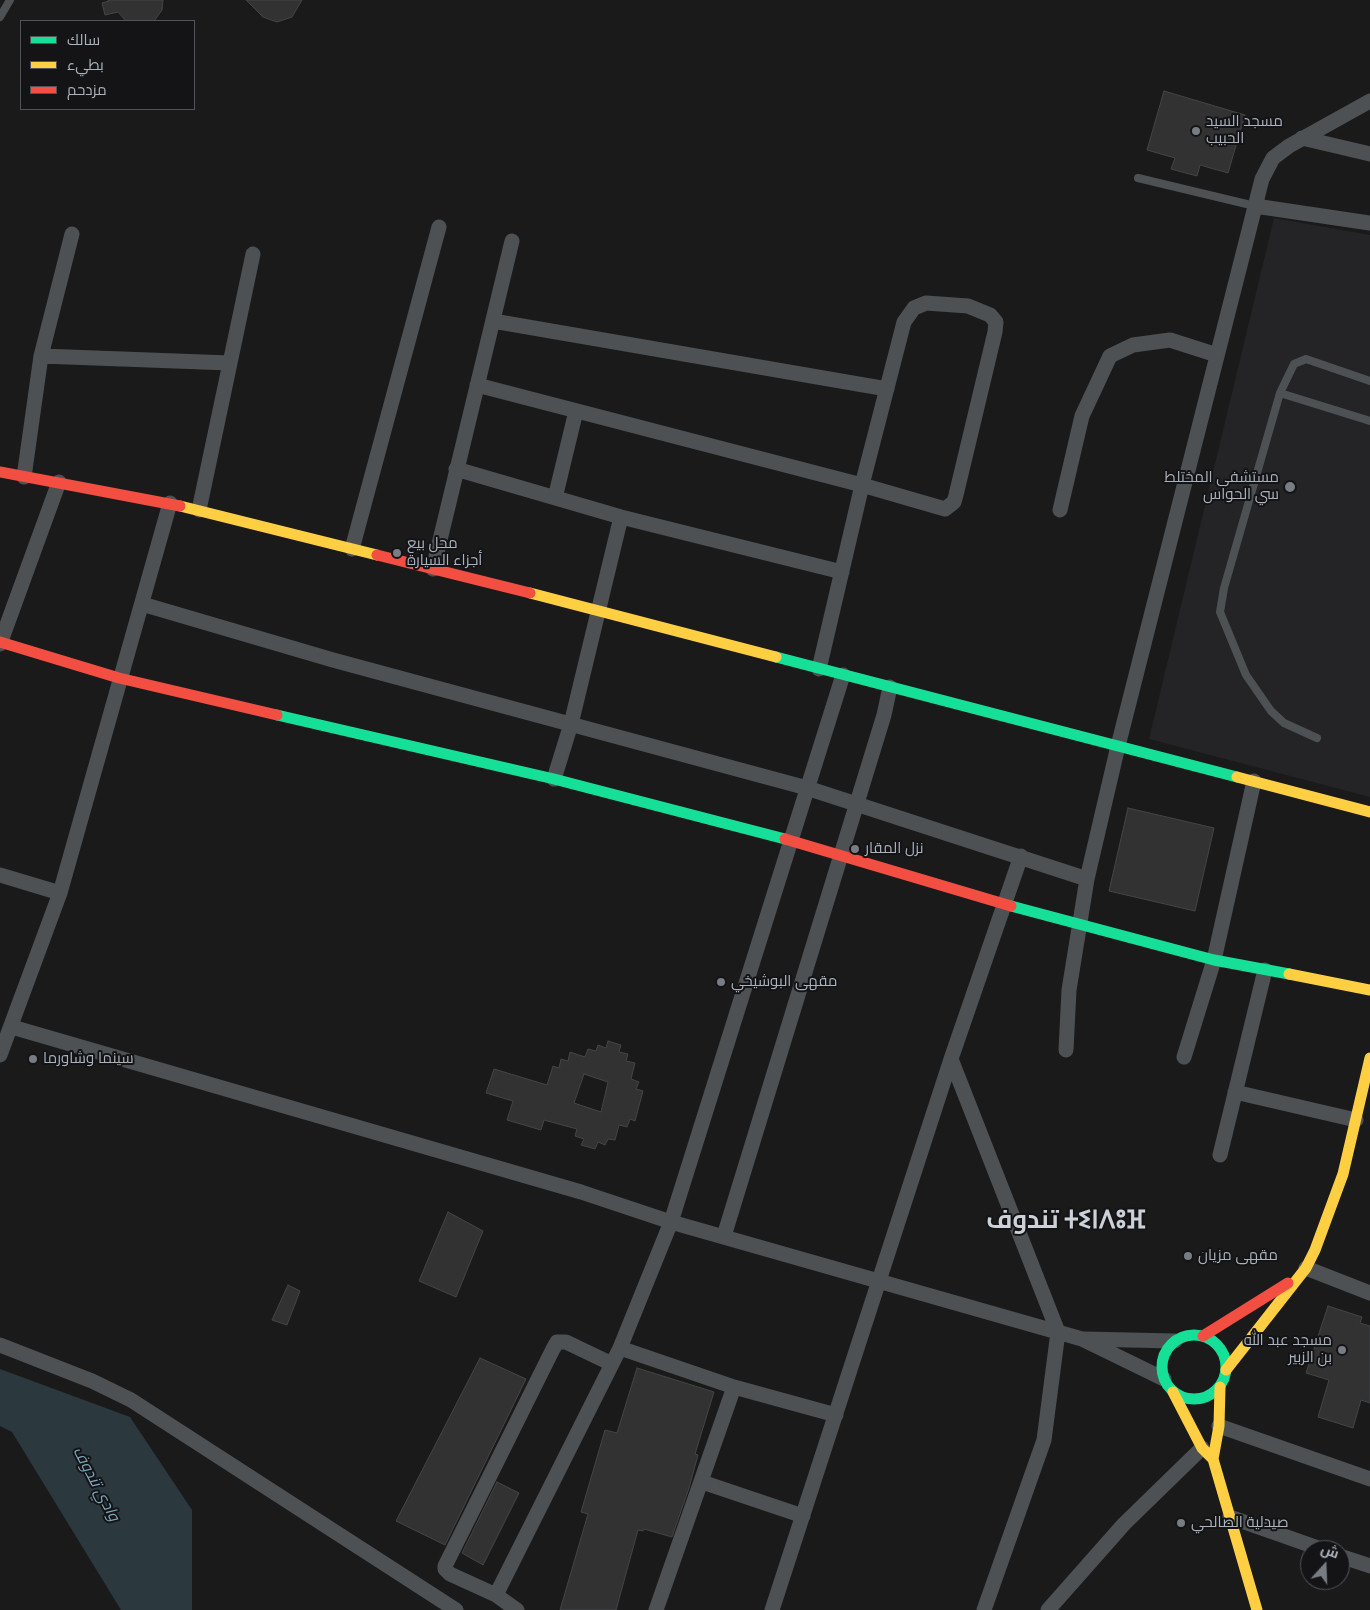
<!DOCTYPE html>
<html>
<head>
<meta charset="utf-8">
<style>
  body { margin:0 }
  #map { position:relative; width:1370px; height:1610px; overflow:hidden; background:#1a1a1b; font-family:Figtree,Cairo,sans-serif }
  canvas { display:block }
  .legend { position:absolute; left:20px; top:20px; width:175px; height:90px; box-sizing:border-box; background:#141417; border:1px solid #505459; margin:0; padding:6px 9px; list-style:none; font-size:15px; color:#aab3bc }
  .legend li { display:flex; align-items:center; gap:10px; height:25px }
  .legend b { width:25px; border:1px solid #505459 }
  .north { position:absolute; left:1300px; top:1540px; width:50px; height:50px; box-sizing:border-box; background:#141417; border:1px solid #505459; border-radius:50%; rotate:20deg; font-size:14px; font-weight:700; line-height:20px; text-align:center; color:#aab3bc }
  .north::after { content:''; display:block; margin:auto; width:18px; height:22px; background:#787d84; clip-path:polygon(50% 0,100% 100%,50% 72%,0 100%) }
</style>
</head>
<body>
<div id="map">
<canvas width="1370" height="1610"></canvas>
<ul class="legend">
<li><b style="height:6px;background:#16e098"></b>سالك</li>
<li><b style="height:6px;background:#ffcf43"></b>بطيء</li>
<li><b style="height:6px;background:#f24e42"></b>مزدحم</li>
</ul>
<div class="north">ش</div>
</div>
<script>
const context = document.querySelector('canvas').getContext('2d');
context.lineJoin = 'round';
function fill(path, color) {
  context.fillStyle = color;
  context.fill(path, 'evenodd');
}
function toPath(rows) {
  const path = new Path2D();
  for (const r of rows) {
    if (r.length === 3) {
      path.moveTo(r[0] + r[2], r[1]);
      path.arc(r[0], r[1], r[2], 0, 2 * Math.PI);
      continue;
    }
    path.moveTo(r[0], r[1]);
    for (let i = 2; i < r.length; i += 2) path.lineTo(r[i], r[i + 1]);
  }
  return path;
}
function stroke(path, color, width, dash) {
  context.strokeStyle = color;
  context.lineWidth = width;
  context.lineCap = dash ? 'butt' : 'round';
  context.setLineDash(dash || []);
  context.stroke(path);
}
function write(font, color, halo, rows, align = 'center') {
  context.font = font + ' Figtree,Cairo,"Noto Sans Tifinagh",sans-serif';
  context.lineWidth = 4;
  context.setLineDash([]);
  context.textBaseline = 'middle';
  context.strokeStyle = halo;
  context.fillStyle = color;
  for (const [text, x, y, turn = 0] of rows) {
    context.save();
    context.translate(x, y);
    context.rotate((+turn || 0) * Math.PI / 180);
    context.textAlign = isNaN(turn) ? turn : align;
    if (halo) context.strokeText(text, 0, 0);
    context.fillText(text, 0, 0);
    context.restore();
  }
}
const built = toPath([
  [1274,218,1370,235,1370,797,1149,739]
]);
const water = toPath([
  [0,1369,130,1417,192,1510,192,1610,121,1610,12,1432,0,1426]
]);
const building = toPath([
  [108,0,163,0,162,10,154,21,126,21,118,12,105,15,102,3,109,1,108,0],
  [246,0,302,0,292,17,277,22,263,17,246,0],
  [1164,91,1245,115,1228,173,1200,165,1197,176,1171,169,1175,158,1147,150,1164,91],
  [1128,808,1214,828,1195,911,1109,891,1128,808],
  [608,1041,621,1045,619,1052,628,1054,626,1061,635,1063,631,1079,639,1082,636,1089,643,1091,635,1121,630,1119,627,1127,619,1125,615,1140,608,1139,605,1145,598,1142,595,1149,581,1145,584,1139,575,1136,577,1129,544,1120,541,1130,507,1120,513,1101,486,1093,494,1069,547,1085,553,1066,559,1068,561,1059,568,1061,570,1052,585,1057,588,1049,596,1051,598,1045,606,1048,608,1041],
  [584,1074,608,1082,601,1112,574,1103,584,1074],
  [448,1212,483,1231,456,1297,419,1281,448,1212],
  [288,1285,300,1291,287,1325,272,1320,288,1285],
  [1328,1306,1362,1317,1360,1323,1370,1326,1370,1403,1361,1400,1353,1428,1318,1417,1329,1380,1306,1373,1328,1306],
  [480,1358,526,1379,445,1545,396,1521,480,1358],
  [637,1368,714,1392,695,1454,698,1455,689,1488,672,1537,644,1529,643,1531,638,1530,616,1610,560,1610,588,1514,581,1512,605,1430,617,1433,637,1368],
  [497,1482,519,1493,483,1565,462,1553,497,1482]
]);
const lane = toPath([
  [0,17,10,0],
  [1138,178,1255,206],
  [1280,393,1370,421],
  [1317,738,1284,723,1271,711,1246,675,1220,612,1224,588,1280,393,1294,364,1306,359,1370,381]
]);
const street = toPath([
  [1302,138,1370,154],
  [1255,206,1370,223],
  [493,321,887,389],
  [41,356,230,363],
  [477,385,862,485,945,509,954,502,956,495,995,332,996,322,990,315,968,306,926,303,914,308,904,322,862,485,819,669],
  [456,469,621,517,842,572],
  [24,477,41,356,72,234],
  [555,498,576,411],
  [199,510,253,254],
  [1060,510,1082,416,1110,356,1133,345,1170,340,1217,355],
  [352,549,439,227],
  [433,569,512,241],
  [142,604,333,660,807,788,1087,879],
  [0,644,59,482],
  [554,779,571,724,621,517],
  [0,875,60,893],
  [12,1027,581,1192,671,1222,1082,1339,1164,1379],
  [1066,1050,1069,990,1087,879,1118,746,1262,179,1273,158,1289,146,1370,101],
  [0,1055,60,893,170,503],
  [1184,1057,1214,960,1254,781],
  [951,1059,1058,1332,1044,1440,984,1610],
  [1235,1092,1356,1120],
  [1220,1155,1265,970],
  [724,1236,884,715,890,687],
  [1306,1268,1370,1293],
  [1084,1339,1175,1341],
  [0,1345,92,1381,131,1400,456,1610],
  [620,1348,734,1387,836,1415],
  [1219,1426,1370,1479],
  [702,1482,803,1516],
  [1230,1517,1324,1550],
  [1340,1556,1370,1566],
  [496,1595,450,1574,445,1569,445,1566,553,1349,557,1342,566,1342,612,1364],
  [517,1610,496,1595,620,1348,671,1222,843,675],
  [656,1610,734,1387],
  [772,1610,951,1059,1021,856],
  [1048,1610,1124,1524,1202,1448]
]);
const fast = toPath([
  [776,657,1237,777],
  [277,715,554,779,785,839],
  [1011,906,1214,960,1289,974],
  [1194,1367,32]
]);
const slow = toPath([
  [180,506,377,555],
  [530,593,776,657],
  [1237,777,1370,812],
  [1289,974,1370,990],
  [1226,1370,1306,1268,1315,1250,1343,1174,1370,1058],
  [1173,1392,1202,1448,1213,1459,1257,1610],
  [1213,1459,1219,1426,1220,1387]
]);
const jam = toPath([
  [0,472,180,506],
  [377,555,530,593],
  [0,642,119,678,277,715],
  [785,839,1011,906],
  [1203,1336,1288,1283]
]);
const markers = [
  [1196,131,5,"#787d84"],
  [1290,487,6,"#787d84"],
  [397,553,5,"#787d84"],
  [855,849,5,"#787d84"],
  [721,982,5,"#787d84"],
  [33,1059,5,"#787d84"],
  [1188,1256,5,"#787d84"],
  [1342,1350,5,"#787d84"],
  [1181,1523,5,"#787d84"]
];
const poiNames = [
  ["مسجد السيد",1206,122],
  ["الحبيب",1206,139],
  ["مستشفى المختلط",1279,478,"right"],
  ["سي الحواس",1279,495,"right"],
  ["محل بيع",407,544],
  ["أجزاء السيارة",407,561],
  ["نزل المقار",865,849],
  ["مقهى البوشيخي",731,982],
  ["سينما وشاورما",43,1059],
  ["مقهى مزيان",1198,1256],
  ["مسجد عبد الله",1332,1341,"right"],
  ["بن الزبير",1332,1358,"right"],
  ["صيدلية الصالحي",1191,1523]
];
const waterNames = [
  ["وادي تندوف",96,1484,62]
];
const townNames = [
  ["تندوف ⵜⵉⵏⴷⵓⴼ",1066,1221]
];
fill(built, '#242427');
fill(water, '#2b383e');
fill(building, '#323233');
stroke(building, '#434547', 1);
stroke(lane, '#4e5154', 8);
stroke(street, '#4e5154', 15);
stroke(fast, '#16e098', 11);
stroke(slow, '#ffcf43', 11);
stroke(jam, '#f24e42', 11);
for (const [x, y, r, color] of markers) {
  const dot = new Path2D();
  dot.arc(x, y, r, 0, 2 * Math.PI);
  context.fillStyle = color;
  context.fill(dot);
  stroke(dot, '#141417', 2);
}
write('15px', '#aab3bc', '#141417', poiNames, 'left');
write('italic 16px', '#7fa7ba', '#141417', waterNames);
write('bold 25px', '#ccd1d8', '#141417', townNames);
</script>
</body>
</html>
